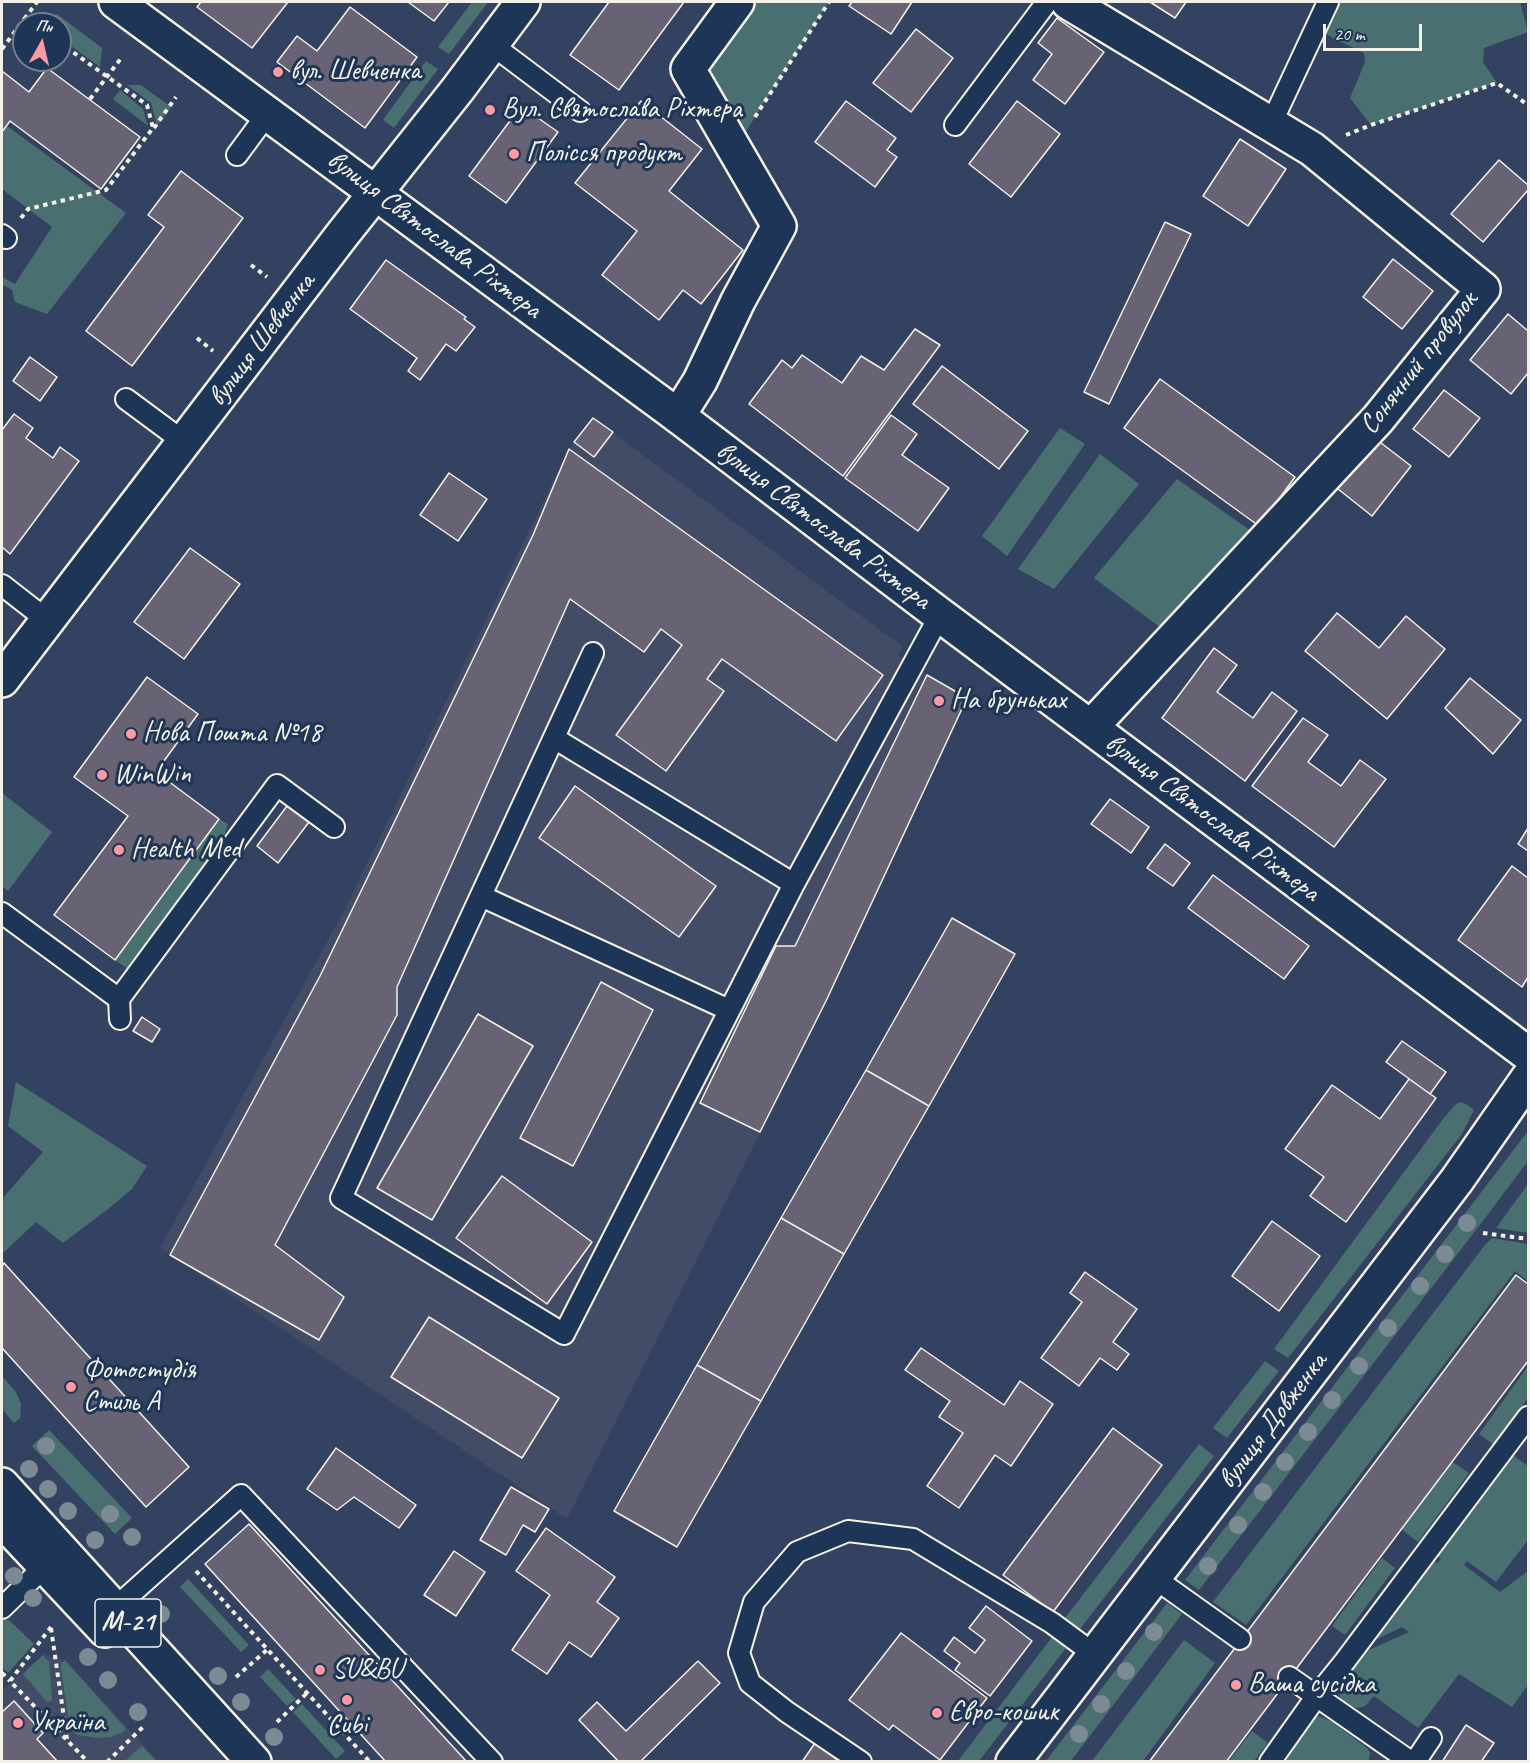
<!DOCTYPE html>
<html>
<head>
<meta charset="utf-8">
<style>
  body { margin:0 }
  #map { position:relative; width:1530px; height:1763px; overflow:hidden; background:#334260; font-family:Caveat,sans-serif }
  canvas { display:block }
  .frame { position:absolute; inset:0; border:3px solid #f4f1e8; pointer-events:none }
  .north { position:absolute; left:12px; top:12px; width:60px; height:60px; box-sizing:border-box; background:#1d3557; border:2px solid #738091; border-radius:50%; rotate:8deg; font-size:16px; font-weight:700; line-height:24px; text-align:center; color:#f4f1e8 }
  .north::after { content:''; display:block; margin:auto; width:21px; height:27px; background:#ff9aa2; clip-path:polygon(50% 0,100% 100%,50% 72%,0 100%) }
  .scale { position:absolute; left:1323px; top:24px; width:99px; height:27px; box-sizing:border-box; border:3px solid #f4f1e8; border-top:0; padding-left:8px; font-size:18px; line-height:21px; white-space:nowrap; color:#f4f1e8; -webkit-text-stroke:4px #1d3557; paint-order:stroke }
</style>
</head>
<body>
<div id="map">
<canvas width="1530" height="1763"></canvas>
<div class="frame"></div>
<div class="north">Пн</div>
<div class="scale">20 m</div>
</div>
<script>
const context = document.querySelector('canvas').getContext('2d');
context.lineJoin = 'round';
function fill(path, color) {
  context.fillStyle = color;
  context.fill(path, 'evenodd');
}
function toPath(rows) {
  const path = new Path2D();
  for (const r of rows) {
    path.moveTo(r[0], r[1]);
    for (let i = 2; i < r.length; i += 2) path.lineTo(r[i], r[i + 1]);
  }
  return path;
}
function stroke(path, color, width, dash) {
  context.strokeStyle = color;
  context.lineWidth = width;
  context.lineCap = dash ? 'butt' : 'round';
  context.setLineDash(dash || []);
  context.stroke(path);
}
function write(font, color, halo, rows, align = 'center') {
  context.font = font + ' Caveat,sans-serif';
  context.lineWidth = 6;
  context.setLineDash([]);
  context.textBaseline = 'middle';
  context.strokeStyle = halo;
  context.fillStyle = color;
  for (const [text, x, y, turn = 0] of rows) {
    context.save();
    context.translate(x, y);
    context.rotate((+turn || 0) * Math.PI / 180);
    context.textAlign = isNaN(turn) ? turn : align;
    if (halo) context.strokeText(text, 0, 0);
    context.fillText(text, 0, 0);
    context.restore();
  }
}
const built = toPath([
  [593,418,903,647,898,655,927,675,967,698,826,1001,567,1519,160,1248,345,909,569,449],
  [43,1655,65,1660,158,1761,2,1761,2,1690]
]);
const green = toPath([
  [472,2,488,2,449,54,438,47],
  [755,2,829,2,739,142,701,75],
  [1340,2,1520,2,1528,32,1484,48,1483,62,1497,83,1371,125,1350,98,1365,62,1364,53,1325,34],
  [57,14,102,48,100,67,60,38,60,24,41,24,38,22],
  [426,61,438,69,394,128,383,120],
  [127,85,141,85,171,107,157,126,151,103],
  [120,90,143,109,148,126,113,99],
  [7,126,126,213,47,314,15,302,12,290,2,284,2,277,15,284,52,227,2,189,2,134],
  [1060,428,1085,444,1007,556,982,536],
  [1100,454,1139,484,1054,589,1018,569],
  [1177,479,1254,533,1165,631,1094,578],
  [2,793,52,832,8,891,2,886],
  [219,819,228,824,223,841,128,969,115,960],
  [16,1082,147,1166,132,1189,108,1209,63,1243,36,1222,2,1254,2,1199,43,1152,8,1126],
  [1460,1102,1466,1104,1474,1110,1462,1134,1288,1358,1274,1349,1443,1119,1456,1104],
  [1528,1131,1528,1161,1492,1209,1199,1590,1185,1580],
  [1528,1184,1528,1233,1496,1228],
  [1492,1238,1528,1244,1528,1281,1515,1271,1246,1625,1213,1602,1485,1245],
  [1265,1361,1279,1371,1227,1438,1213,1428],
  [1528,1366,1528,1398,1494,1445,1479,1434],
  [2,1376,16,1392,21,1404,20,1418,14,1423,2,1409],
  [49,1430,132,1518,115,1534,32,1446],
  [1199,1444,1214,1456,1080,1629,1065,1618],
  [1511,1454,1528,1466,1528,1540,1496,1582,1467,1561,1464,1565,1500,1592,1528,1571,1528,1685,1512,1707,1459,1674,1418,1728,1374,1696,1365,1706,1357,1708,1344,1704,1340,1698,1339,1684,1362,1653,1409,1632,1402,1627,1371,1642,1432,1560,1437,1563,1441,1559,1436,1555],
  [1451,1461,1469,1473,1418,1542,1401,1529],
  [1382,1558,1395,1568,1345,1635,1332,1626],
  [188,1579,249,1645,241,1652,180,1587],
  [1167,1603,1182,1614,1071,1761,1046,1761],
  [2,1619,9,1620,34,1644,8,1673,2,1667],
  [1052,1637,1066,1648,979,1761,958,1761],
  [1184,1640,1215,1663,1143,1761,1092,1761],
  [43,1655,49,1662,52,1698,51,1701,47,1702,23,1674],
  [65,1660,126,1729,123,1732,111,1737,98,1738,77,1735,70,1729,61,1670,61,1664],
  [268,1669,296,1699,287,1706,260,1677],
  [302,1704,345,1751,336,1759,293,1712],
  [1318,1716,1331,1721,1367,1748,1370,1753,1369,1762,1281,1762,1313,1717],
  [1252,1731,1268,1743,1254,1761,1229,1761],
  [142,1746,156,1761,125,1761]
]);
const building = toPath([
  [201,2,288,2,252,48,197,7,201,2],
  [408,2,449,2,434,21,408,2],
  [609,2,684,2,619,90,570,55,609,2],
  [852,2,912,2,891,34,849,6,852,2],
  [1150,2,1186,2,1175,18,1150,2],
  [350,7,417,57,365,128,277,62,297,36,317,51,350,7],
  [1057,18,1104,52,1065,104,1033,80,1052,54,1038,43,1057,18],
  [916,29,953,58,911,112,873,83,916,29],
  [47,68,140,137,101,189,10,121,2,132,2,71,29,92,47,68],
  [641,101,702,149,669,191,743,250,701,304,683,290,659,320,602,275,637,231,575,183,641,101],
  [846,101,896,138,887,150,897,157,875,187,815,142,846,101],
  [1017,101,1060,134,1011,197,969,164,1017,101],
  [521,106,558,132,506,203,469,176,521,106],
  [1240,139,1286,169,1248,226,1203,196,1240,139],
  [1499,160,1528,185,1528,190,1483,242,1451,214,1499,160],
  [181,171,243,218,132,366,86,331,164,227,148,215,181,171],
  [1165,222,1191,234,1109,404,1084,392,1165,222],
  [1393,259,1433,291,1402,329,1363,297,1393,259],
  [386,260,466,317,464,319,475,327,456,351,446,344,420,380,408,371,417,358,350,309,386,260],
  [1508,314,1528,331,1528,373,1511,394,1470,360,1508,314],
  [915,329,940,345,843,476,749,404,782,360,792,368,802,355,842,383,861,356,884,370,915,329],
  [30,357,57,377,40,401,13,381,30,357],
  [942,366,1028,431,999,469,913,404,942,366],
  [1160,379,1295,477,1259,526,1124,428,1160,379],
  [1444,390,1480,418,1449,457,1413,429,1444,390],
  [14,414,33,428,26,438,53,458,60,447,79,461,10,554,2,547,2,430,14,414],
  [891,415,917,434,902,455,949,488,918,531,845,478,891,415],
  [593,418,613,432,594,457,574,442,593,418],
  [1372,436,1411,466,1372,516,1333,485,1372,436],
  [569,449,883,675,836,741,722,659,707,679,724,691,666,771,616,735,682,645,661,629,644,652,570,599,397,987,397,1015,275,1245,344,1297,319,1340,170,1255,320,976,533,535,569,449],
  [449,473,487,499,458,541,420,515,449,473],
  [190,548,240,584,184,659,134,622,190,548],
  [1337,613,1379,648,1406,616,1445,649,1387,719,1305,651,1337,613],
  [1214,648,1237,665,1217,692,1253,718,1272,692,1297,711,1245,781,1162,718,1214,648],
  [927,675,967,698,826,1001,760,1132,700,1103,776,946,795,946,927,675],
  [147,677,198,714,156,772,219,819,115,960,54,915,128,816,74,777,147,677],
  [1470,678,1521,720,1493,754,1445,708,1470,678],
  [1303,718,1328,735,1308,762,1341,786,1360,760,1386,779,1334,847,1252,786,1303,718],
  [575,786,716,886,679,937,539,838,575,786],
  [1110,799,1149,827,1131,853,1091,824,1110,799],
  [287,806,309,822,278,863,257,846,287,806],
  [1528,828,1528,851,1518,844,1528,828],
  [1165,844,1190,863,1173,886,1147,868,1165,844],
  [1512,866,1528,878,1528,977,1522,987,1458,940,1512,866],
  [1213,875,1309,946,1284,979,1188,908,1213,875],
  [952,918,1015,954,929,1106,866,1070,952,918],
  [601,982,653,1010,573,1166,520,1138,601,982],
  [478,1014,533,1046,432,1220,377,1188,478,1014],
  [142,1017,160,1029,152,1042,133,1031,142,1017],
  [1402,1041,1446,1072,1430,1094,1386,1062,1402,1041],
  [866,1070,929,1106,844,1254,781,1218,866,1070],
  [1409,1079,1436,1098,1346,1222,1310,1196,1324,1177,1285,1149,1332,1085,1380,1119,1409,1079],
  [502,1176,592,1242,547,1304,456,1238,502,1176],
  [781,1218,844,1254,761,1401,697,1365,781,1218],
  [1272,1221,1320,1256,1279,1311,1232,1276,1272,1221],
  [4,1263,189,1467,146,1507,2,1348,2,1266,4,1263],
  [1085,1272,1137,1309,1113,1342,1129,1354,1117,1370,1100,1358,1079,1386,1041,1358,1082,1302,1070,1293,1085,1272],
  [1516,1275,1528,1284,1528,1361,1226,1762,1149,1762,1516,1275],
  [429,1317,559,1398,522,1458,391,1377,429,1317],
  [921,1348,1004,1405,1020,1381,1053,1404,1011,1466,995,1455,959,1508,927,1486,963,1433,939,1417,950,1401,905,1370,921,1348],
  [697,1365,761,1401,677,1547,614,1511,697,1365],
  [1113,1428,1162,1465,1053,1612,1003,1575,1113,1428],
  [336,1448,416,1505,399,1528,354,1497,337,1510,307,1489,336,1448],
  [511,1487,549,1509,535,1532,523,1525,506,1555,480,1540,511,1487],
  [249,1524,467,1762,386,1762,205,1564,249,1524],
  [546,1528,615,1577,597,1602,619,1618,591,1657,569,1642,547,1674,512,1650,550,1595,516,1571,546,1528],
  [454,1551,485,1572,456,1616,424,1595,454,1551],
  [986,1606,1032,1641,990,1696,955,1670,960,1663,944,1651,954,1637,975,1653,985,1640,969,1628,986,1606],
  [901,1633,987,1698,940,1760,893,1725,889,1730,849,1700,901,1633],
  [698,1661,720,1683,640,1762,619,1762,579,1720,597,1702,626,1731,698,1661],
  [14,1701,43,1733,37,1739,58,1762,2,1762,2,1712,14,1701],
  [1466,1725,1494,1743,1481,1762,1442,1762,1466,1725],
  [815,1743,840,1762,802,1762,815,1743]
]);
const path = toPath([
  [33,24,25,18,37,2],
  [2,49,25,18],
  [90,99,122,57],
  [755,117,829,2],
  [154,128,176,97],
  [1346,135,1371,125,1497,83,1528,105],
  [21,218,28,209,106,190,153,128,147,105,60,43],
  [251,265,267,277],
  [197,338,213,351],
  [1483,1233,1528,1239],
  [196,1571,370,1762],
  [51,1627,10,1681,88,1762],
  [51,1628,67,1739],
  [2,1673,10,1681],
  [236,1677,268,1649],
  [277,1722,307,1693],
  [107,1762,143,1727]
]);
const service = toPath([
  [491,44,580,111],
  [1271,124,1328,2],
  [955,125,1047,2],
  [237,155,268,113],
  [2,235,6,238],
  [126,399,184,442],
  [2,585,47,620],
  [593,653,341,1198,564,1334,794,884,940,615],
  [554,738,794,884],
  [481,896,729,1010],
  [2,913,119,999,277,785,334,827],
  [119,999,120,1019],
  [1153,1577,1240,1639],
  [2,1608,44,1567],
  [115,1608,241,1495,492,1762],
  [1289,1677,1411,1762],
  [861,1762,787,1712,750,1683,739,1653,754,1602,797,1552,848,1531,913,1539,1052,1623,1094,1654],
  [1270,1762,1316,1697,1345,1661,1528,1417],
  [1415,1762,1431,1738]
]);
const minor = toPath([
  [1068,2,1312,149,1483,289,1378,419,1091,727],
  [678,416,700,381,738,301,779,226,688,69,737,2],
  [1013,1762,1457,1180,1528,1078]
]);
const tertiary = toPath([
  [116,2,678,416,940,615,1528,1054],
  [2,680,342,235,458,89,523,2]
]);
const trunk = toPath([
  [2,1485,254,1762],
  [2,1520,105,1630]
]);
const trees = [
  [1467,1223],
  [1445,1254],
  [1420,1286],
  [1388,1328],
  [1359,1366],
  [1332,1400],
  [1308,1432],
  [46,1446],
  [1285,1462],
  [29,1469],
  [48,1489],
  [1263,1492],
  [68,1511],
  [110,1514],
  [1238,1525],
  [132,1537],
  [95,1540],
  [1208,1566],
  [14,1576],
  [33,1598],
  [161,1614],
  [1154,1632],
  [88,1657],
  [1126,1671],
  [218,1676],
  [108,1680],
  [241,1702],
  [1101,1704],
  [138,1712],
  [1079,1734],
  [274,1737]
];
const markers = [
  [278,72,6,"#ff9aa2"],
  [490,110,6,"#ff9aa2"],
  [514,154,6,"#ff9aa2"],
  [939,701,6,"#ff9aa2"],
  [131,734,6,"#ff9aa2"],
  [102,775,6,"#ff9aa2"],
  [119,850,6,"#ff9aa2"],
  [71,1387,6,"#ff9aa2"],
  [320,1670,6,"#ff9aa2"],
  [1236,1685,6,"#ff9aa2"],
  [347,1700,6,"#ff9aa2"],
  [937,1713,6,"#ff9aa2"],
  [18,1723,6,"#ff9aa2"]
];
const shields = [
  [128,1623,66]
];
const shieldNames = [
  ["М-21",128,1623]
];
const poiNames = [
  ["вул. Шевченка",290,72],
  ["Вул. Святослава Ріхтера",502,110],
  ["Полісся продукт",526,154],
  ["На бруньках",951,701],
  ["Нова Пошта №18",143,734],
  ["WinWin",114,775],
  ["Health Med",131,850],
  ["Фотостудія",83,1371],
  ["Стиль А",83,1403],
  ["SU&BU",332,1670],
  ["Ваша сусідка",1248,1685],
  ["Євро-кошик",949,1713],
  ["Україна",30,1723],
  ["Cubi",347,1726,"center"]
];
const streetNames = [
  ["вулиця Святослава Ріхтера",434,235,37],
  ["вулиця Шевченка",262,340,-53],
  ["Сонячний провулок",1419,363,-52],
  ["вулиця Святослава Ріхтера",823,526,37],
  ["вулиця Святослава Ріхтера",1212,818,37],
  ["вулиця Довженка",1273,1421,-53]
];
fill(built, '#434c66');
fill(green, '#4a6f71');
fill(building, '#676274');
stroke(building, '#f4f1e8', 1.5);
stroke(service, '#f4f1e8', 24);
stroke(minor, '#f4f1e8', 38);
stroke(tertiary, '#f4f1e8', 38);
stroke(trunk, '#f4f1e8', 38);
stroke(path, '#f4f1e8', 4, [4.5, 4.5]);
stroke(service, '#1d3557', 20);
stroke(minor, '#1d3557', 33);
stroke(tertiary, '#1d3557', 33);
stroke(trunk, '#1d3557', 33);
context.fillStyle = '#7c8a94';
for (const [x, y] of trees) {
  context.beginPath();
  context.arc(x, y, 9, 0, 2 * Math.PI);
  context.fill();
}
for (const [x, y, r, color] of markers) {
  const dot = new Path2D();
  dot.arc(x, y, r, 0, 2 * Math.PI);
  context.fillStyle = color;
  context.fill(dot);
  stroke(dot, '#1d3557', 2);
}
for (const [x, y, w] of shields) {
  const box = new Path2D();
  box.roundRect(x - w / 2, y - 24, w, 48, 4.5);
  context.fillStyle = '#1d3557';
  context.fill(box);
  stroke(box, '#f4f1e8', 1.5);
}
write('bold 27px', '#f4f1e8', null, shieldNames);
write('28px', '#f4f1e8', '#1d3557', poiNames, 'left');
write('28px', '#f4f1e8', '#1d3557', streetNames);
</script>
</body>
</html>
